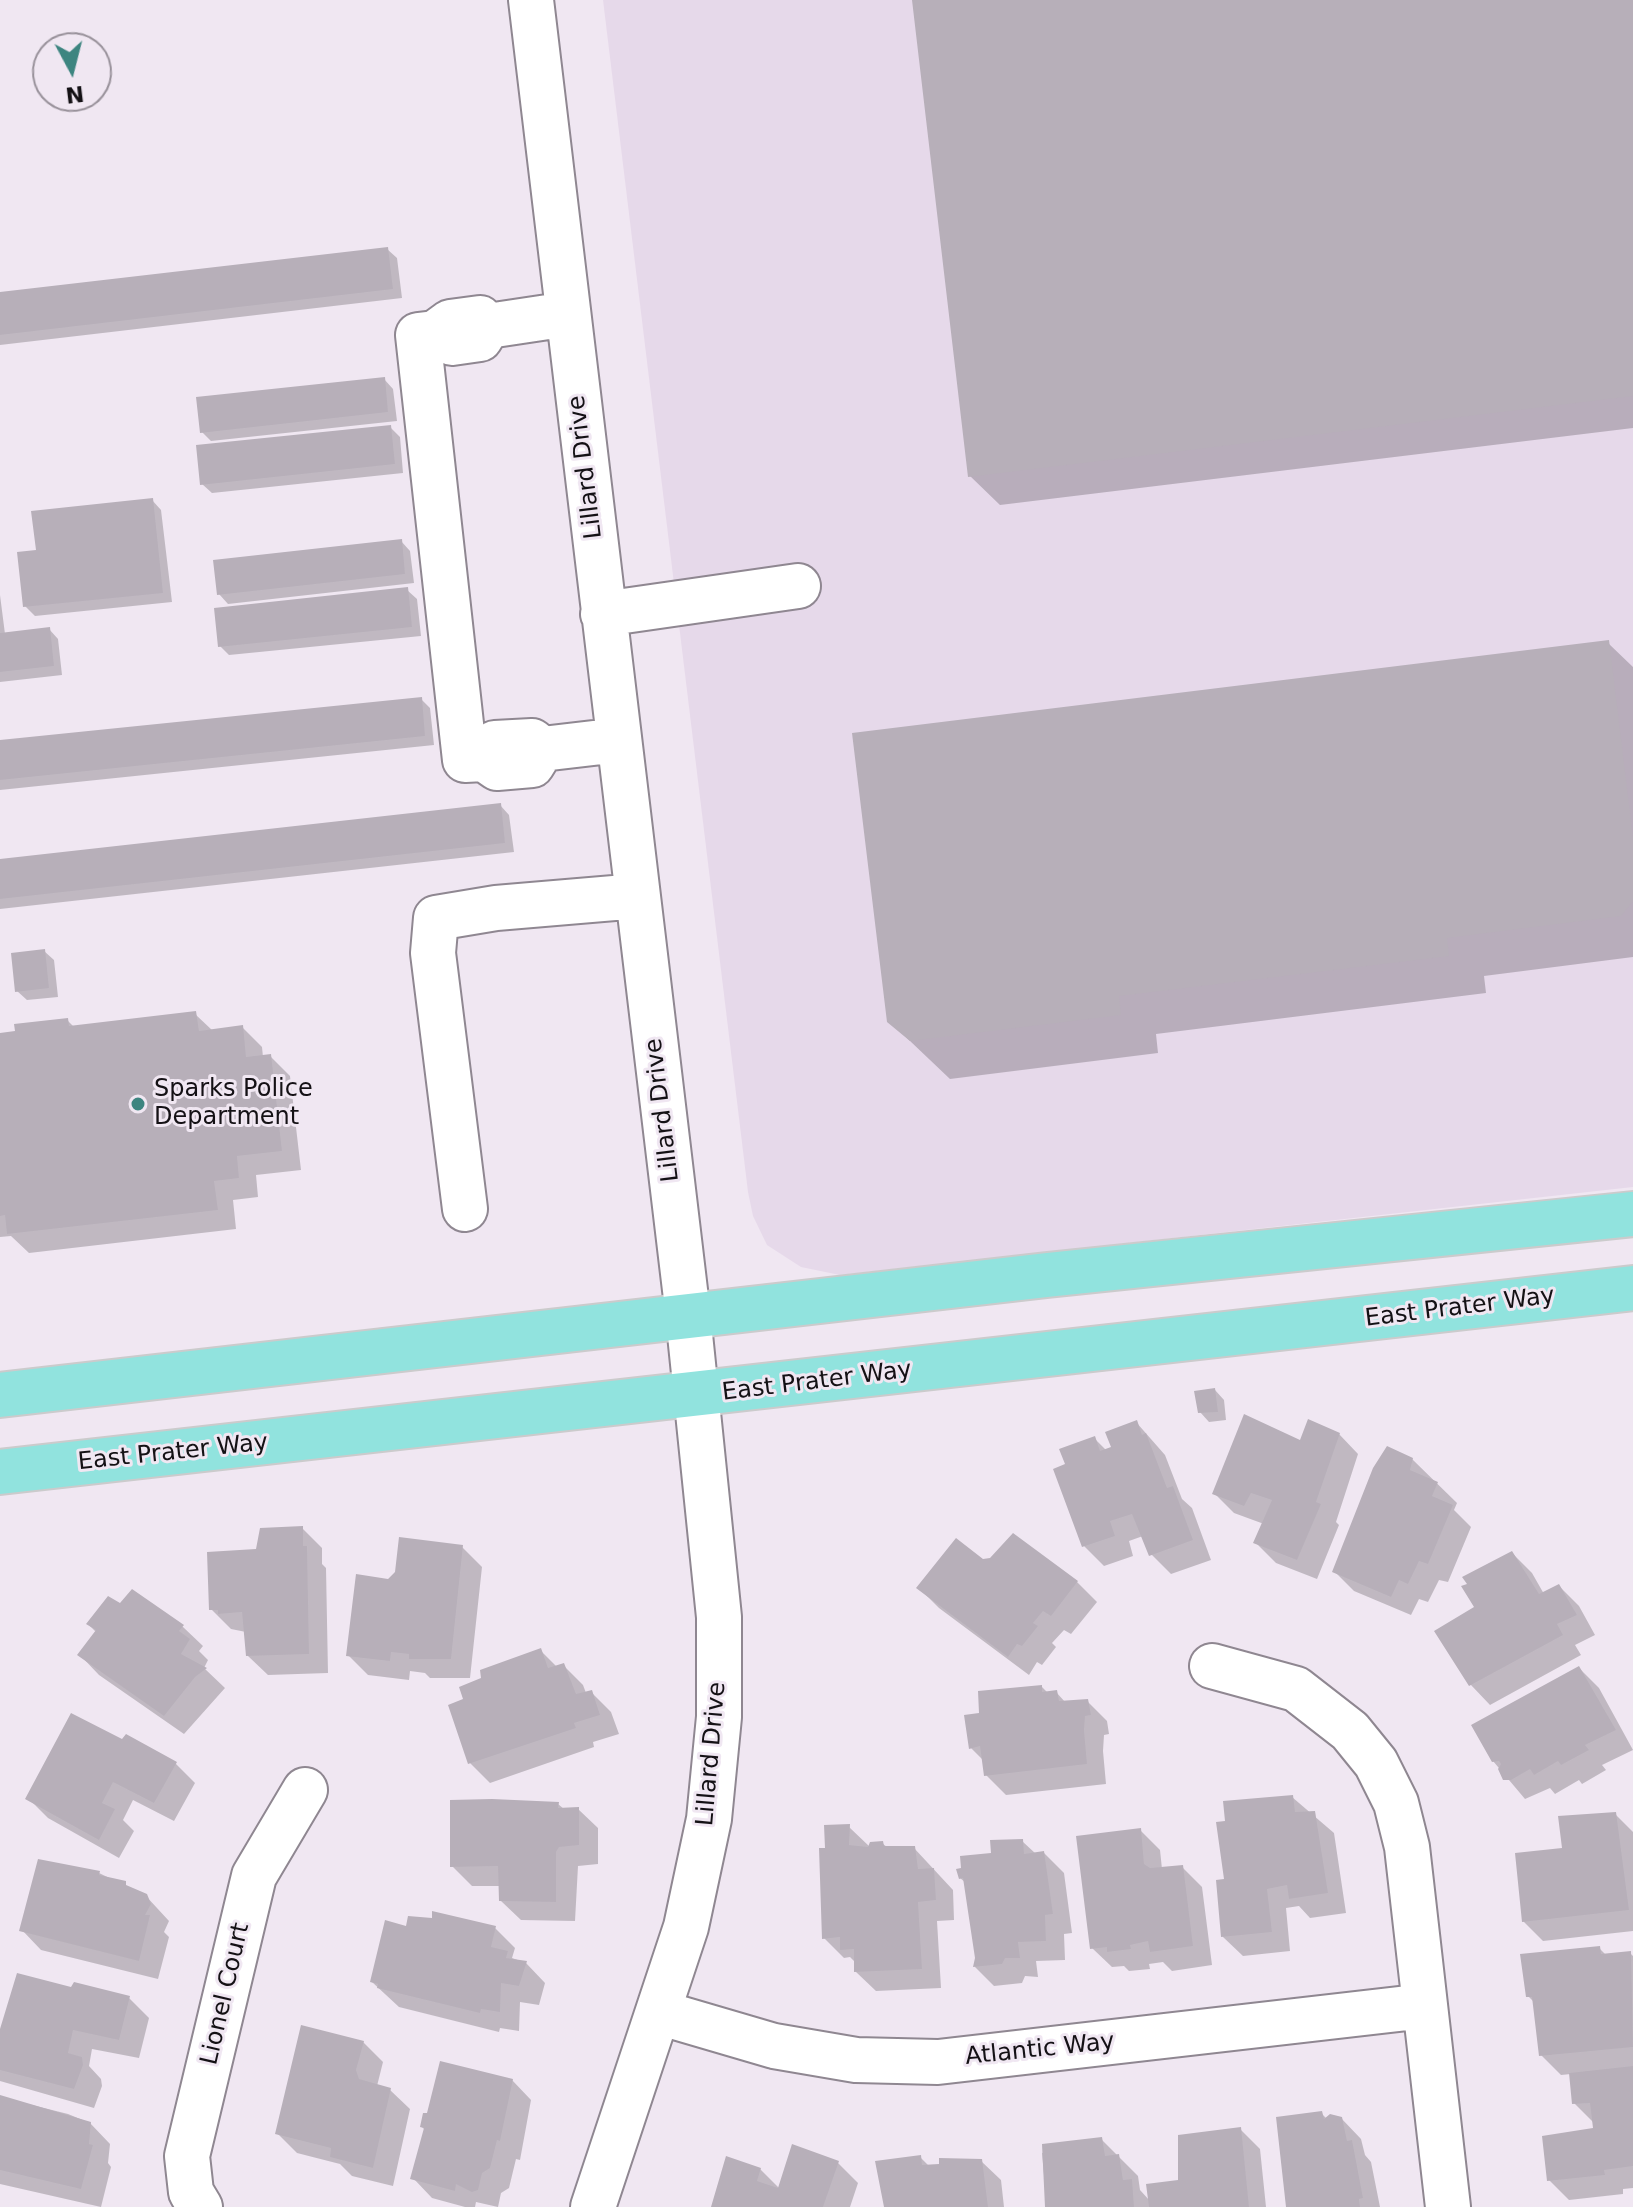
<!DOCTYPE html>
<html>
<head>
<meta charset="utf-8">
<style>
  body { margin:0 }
  #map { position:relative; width:1633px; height:2207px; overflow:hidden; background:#f0e7f2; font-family:"DejaVu Sans",sans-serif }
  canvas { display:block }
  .north { position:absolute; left:32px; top:32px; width:80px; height:80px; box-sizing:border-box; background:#f0e7f2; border:2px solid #98919a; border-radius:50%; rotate:173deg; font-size:22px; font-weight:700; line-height:32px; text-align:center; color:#141115 }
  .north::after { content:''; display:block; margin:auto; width:28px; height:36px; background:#3d8580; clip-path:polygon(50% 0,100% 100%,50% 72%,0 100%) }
</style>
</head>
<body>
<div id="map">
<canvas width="1633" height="2207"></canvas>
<div class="north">N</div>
</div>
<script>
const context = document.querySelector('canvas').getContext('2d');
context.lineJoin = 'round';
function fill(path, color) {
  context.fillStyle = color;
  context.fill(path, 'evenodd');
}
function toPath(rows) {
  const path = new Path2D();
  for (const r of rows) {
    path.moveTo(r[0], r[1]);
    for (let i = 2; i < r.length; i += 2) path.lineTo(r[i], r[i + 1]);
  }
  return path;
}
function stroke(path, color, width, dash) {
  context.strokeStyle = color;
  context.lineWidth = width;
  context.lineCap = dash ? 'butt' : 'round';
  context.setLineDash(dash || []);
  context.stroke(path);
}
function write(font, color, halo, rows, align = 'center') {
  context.font = font + ' "DejaVu Sans",sans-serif';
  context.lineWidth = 6;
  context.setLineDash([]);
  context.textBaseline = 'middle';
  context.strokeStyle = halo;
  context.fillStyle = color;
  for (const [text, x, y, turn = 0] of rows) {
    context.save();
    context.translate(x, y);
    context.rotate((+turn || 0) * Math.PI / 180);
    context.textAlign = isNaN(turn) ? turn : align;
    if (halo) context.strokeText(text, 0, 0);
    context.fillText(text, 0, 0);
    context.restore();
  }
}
const built = toPath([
  [603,0,1633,0,1633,1187,840,1275,801,1267,767,1245,753,1216,748,1192]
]);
const shadow = toPath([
  [913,0,1633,0,1633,428,1000,505,970,476],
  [387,249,397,258,402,298,0,345,0,294],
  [384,379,393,389,397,421,211,441,202,432],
  [390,427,400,437,403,473,212,493,202,484],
  [152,500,161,510,172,602,35,616,25,606,38,551],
  [401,541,410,551,414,583,228,604,219,594],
  [407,590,417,599,421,636,229,655,220,646],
  [0,595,5,634,49,629,58,639,62,675,0,682],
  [1608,643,1633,667,1633,957,1484,976,1486,993,1156,1034,1158,1053,950,1079,889,1021],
  [421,699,430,708,434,745,0,790,0,742],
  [500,805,509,815,514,852,0,909,0,861],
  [44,951,54,960,58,997,27,1000,17,991],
  [195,1014,213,1031,242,1027,262,1047,263,1057,270,1056,290,1076,301,1170,256,1175,258,1197,233,1200,236,1229,29,1253,11,1236,0,1237,0,1035,67,1020,75,1028],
  [1215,1390,1224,1400,1226,1420,1209,1422,1200,1412],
  [1136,1422,1165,1455,1182,1499,1192,1508,1211,1560,1171,1574,1151,1554,1143,1536,1129,1541,1133,1556,1104,1566,1084,1546,1068,1465,1094,1438,1107,1451,1114,1448],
  [1339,1434,1358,1454,1336,1522,1339,1525,1317,1579,1276,1563,1256,1543,1264,1524,1234,1513,1214,1493,1301,1442],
  [1412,1459,1457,1503,1454,1510,1471,1527,1448,1582,1439,1580,1428,1602,1419,1599,1411,1615,1354,1591,1335,1572],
  [302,1528,322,1548,322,1564,326,1568,328,1673,268,1675,248,1656,246,1632,231,1629,211,1609],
  [1013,1535,1077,1582,1097,1602,1071,1634,1064,1630,1052,1643,1056,1647,1042,1665,1037,1662,1029,1675,939,1608,919,1588,991,1560],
  [462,1547,482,1567,470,1678,430,1678,425,1673,410,1671,409,1680,368,1675,348,1655,389,1581],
  [1512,1553,1532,1573,1544,1594,1559,1586,1579,1606,1595,1635,1575,1645,1581,1655,1490,1705,1471,1685,1437,1632,1477,1607],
  [132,1592,183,1627,203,1646,199,1651,208,1660,204,1668,225,1688,184,1734,99,1675,80,1655,97,1633,88,1624,121,1606],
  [541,1651,557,1667,563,1665,583,1685,586,1693,591,1692,611,1712,619,1734,593,1742,594,1747,490,1783,470,1763],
  [1579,1668,1599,1688,1633,1750,1602,1765,1606,1770,1582,1784,1579,1780,1555,1794,1550,1788,1525,1799,1493,1761],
  [1042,1687,1048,1693,1056,1692,1066,1703,1087,1701,1107,1721,1109,1734,1104,1735,1103,1751,1106,1784,1006,1795,986,1775,984,1761,971,1748,982,1714],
  [122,1741,175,1763,195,1783,174,1821,133,1800,123,1820,134,1831,119,1858,48,1818,28,1798],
  [1292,1797,1334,1833,1346,1913,1310,1918,1299,1906,1286,1908,1290,1951,1243,1956,1223,1937,1226,1881],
  [558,1804,564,1809,578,1809,598,1828,598,1864,578,1866,575,1921,521,1920,501,1901,501,1886,472,1886,452,1866],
  [1615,1814,1633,1832,1633,1931,1543,1941,1523,1921,1564,1850],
  [849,1827,870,1847,882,1843,888,1848,914,1848,953,1890,954,1920,937,1921,941,1988,876,1991,856,1972,856,1963,850,1957,844,1958,824,1938,827,1850],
  [1140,1830,1160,1850,1162,1869,1182,1867,1202,1887,1212,1965,1172,1971,1163,1962,1149,1964,1150,1969,1129,1971,1124,1966,1112,1967,1092,1948],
  [1022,1841,1036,1854,1044,1853,1064,1873,1072,1933,1064,1934,1065,1960,1036,1961,1038,1977,1025,1976,1022,1983,994,1986,975,1967,977,1958,966,1883,960,1878,993,1854],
  [99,1873,145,1895,169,1921,164,1932,169,1937,158,1979,41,1950,22,1930],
  [407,1928,495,1928,515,1948,512,1958,526,1963,545,1983,539,2005,520,2002,519,2031,500,2028,499,2032,399,2007,372,1982],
  [1599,1948,1607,1956,1630,1953,1633,1956,1633,2188,1623,2189,1623,2194,1569,2200,1549,2180,1595,2130,1594,2123,1574,2103,1571,2074,1561,2075,1541,2055,1535,2003,1528,1996],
  [73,1989,129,1998,149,2018,139,2058,92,2049,89,2066,101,2079,102,2086,94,2108,0,2081,0,2032],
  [363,2042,383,2062,377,2086,390,2090,410,2109,393,2186,352,2176,340,2164,297,2153,277,2133],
  [512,2080,531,2100,520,2160,516,2159,509,2188,501,2193,498,2207,476,2202,475,2207,465,2207,432,2198,413,2178,426,2131,422,2127],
  [0,2097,68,2114,90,2123,110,2144,108,2163,111,2167,101,2207,0,2184],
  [1321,2113,1327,2119,1341,2118,1361,2139,1365,2155,1371,2162,1380,2207,1288,2207],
  [1240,2129,1260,2149,1266,2207,1047,2207,1042,2153,1101,2139,1138,2176,1140,2190,1150,2201,1180,2182],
  [920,2157,930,2167,981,2161,1001,2180,1004,2207,884,2207],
  [838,2163,858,2183,850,2207,713,2207,760,2169,780,2189]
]);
const building = toPath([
  [912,0,1633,0,1633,396,968,477],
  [388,247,393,289,0,335,0,292],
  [385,377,388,412,200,433,196,397],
  [391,425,395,464,200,485,196,445],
  [153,498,163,593,23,607,17,552,36,550,31,511],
  [402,539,405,574,217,595,213,560],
  [408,587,412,627,218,647,214,608],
  [50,627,54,666,0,672,0,633],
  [1609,640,1633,838,1633,901,1621,916,1447,938,1449,956,1119,996,1121,1015,910,1041,887,1022,852,733],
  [422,697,425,736,0,780,0,740],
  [501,803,505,843,0,899,0,859],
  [45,949,49,988,15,992,11,953],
  [196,1011,199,1031,243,1025,246,1057,271,1054,282,1151,237,1156,239,1178,214,1181,218,1210,7,1234,5,1215,0,1216,0,1033,15,1031,14,1024,68,1018,69,1026],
  [1215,1388,1218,1412,1198,1413,1194,1391],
  [1244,1414,1300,1440,1308,1419,1340,1433,1316,1502,1321,1504,1297,1560,1253,1543,1272,1500,1251,1493,1244,1506,1212,1494],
  [1137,1420,1142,1435,1146,1433,1167,1488,1173,1486,1193,1540,1149,1556,1132,1514,1110,1521,1115,1536,1082,1547,1053,1469,1065,1464,1059,1449,1095,1436,1100,1451,1111,1447,1105,1432],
  [1387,1446,1413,1458,1410,1470,1438,1482,1432,1496,1453,1505,1428,1564,1419,1561,1408,1584,1399,1580,1391,1597,1332,1572,1373,1468],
  [303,1526,303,1546,307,1546,309,1654,246,1656,242,1612,218,1614,218,1610,209,1610,207,1552,256,1549,260,1528],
  [1013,1533,1078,1581,1051,1616,1043,1611,1033,1623,1038,1626,1022,1646,1017,1644,1008,1657,916,1588,956,1538,983,1559,990,1558],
  [399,1537,463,1545,451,1659,409,1659,409,1654,391,1652,390,1661,346,1656,356,1574,388,1579,395,1572],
  [1512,1551,1539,1594,1559,1584,1577,1615,1557,1624,1563,1635,1469,1686,1434,1631,1474,1607,1461,1586,1467,1584,1462,1577],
  [132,1589,184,1625,179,1631,190,1639,181,1654,207,1668,195,1677,164,1716,77,1655,96,1630,86,1624,108,1596,120,1603],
  [541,1648,548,1668,564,1663,576,1694,592,1690,600,1715,574,1723,576,1728,468,1764,448,1705,463,1699,459,1687,481,1678,480,1670],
  [1579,1666,1616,1730,1585,1745,1589,1750,1561,1765,1558,1761,1534,1775,1530,1769,1511,1780,1503,1780,1498,1769,1501,1764,1499,1761,1492,1762,1471,1725],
  [1042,1685,1042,1692,1057,1690,1059,1701,1088,1699,1091,1715,1085,1716,1084,1730,1087,1764,984,1776,980,1746,969,1749,964,1715,979,1713,978,1691],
  [71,1713,122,1739,126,1734,177,1762,154,1803,113,1782,102,1803,115,1809,99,1840,25,1799],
  [1293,1795,1295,1812,1315,1811,1328,1893,1289,1899,1287,1885,1267,1889,1272,1932,1221,1937,1216,1880,1224,1879,1216,1822,1225,1821,1223,1801],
  [492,1799,559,1802,558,1808,579,1807,579,1845,559,1847,556,1852,556,1902,499,1901,498,1866,450,1867,450,1800],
  [1616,1812,1629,1910,1522,1922,1515,1853,1562,1848,1558,1816],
  [850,1824,849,1845,868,1847,870,1842,883,1841,884,1846,915,1846,918,1869,934,1868,936,1900,918,1902,922,1969,854,1972,854,1949,840,1950,840,1937,822,1939,819,1848,825,1848,824,1825],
  [1141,1828,1144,1864,1150,1868,1183,1865,1193,1946,1150,1952,1148,1941,1130,1945,1131,1949,1107,1952,1107,1947,1090,1949,1076,1836],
  [1023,1839,1024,1854,1044,1851,1053,1914,1045,1915,1046,1941,1018,1942,1020,1958,1005,1958,1002,1964,973,1967,975,1958,963,1878,959,1879,956,1869,961,1868,960,1856,991,1853,990,1840],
  [38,1859,100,1871,99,1875,126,1881,126,1885,147,1894,151,1904,145,1915,150,1915,139,1961,19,1931],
  [432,1911,496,1926,491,1947,508,1951,506,1958,527,1961,519,1986,501,1983,500,2012,481,2009,480,2013,377,1988,378,1984,370,1982,385,1920,406,1926,408,1916,432,1918],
  [1600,1946,1601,1954,1631,1951,1633,2047,1539,2056,1532,1997,1526,1997,1520,1954],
  [17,1973,71,1987,74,1982,130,1996,119,2040,73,2030,68,2053,82,2057,83,2065,74,2089,0,2070,0,2029],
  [301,2025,364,2041,356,2070,359,2079,391,2088,373,2168,330,2157,331,2148,275,2134],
  [440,2061,513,2079,500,2141,497,2140,490,2168,482,2173,478,2190,472,2192,456,2184,455,2191,410,2179,424,2128,420,2127,423,2113,427,2113],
  [1633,2066,1633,2166,1604,2170,1605,2175,1547,2181,1542,2136,1593,2128,1590,2103,1572,2104,1569,2073],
  [0,2095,91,2122,89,2144,93,2145,81,2189,0,2170],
  [1322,2111,1324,2119,1330,2114,1342,2117,1347,2141,1352,2140,1363,2198,1359,2199,1360,2207,1286,2207,1276,2117],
  [1241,2127,1249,2207,1149,2207,1146,2184,1178,2180,1178,2135],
  [1102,2137,1105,2156,1119,2154,1123,2180,1132,2179,1134,2207,1045,2207,1042,2144],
  [792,2144,839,2161,823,2207,711,2207,726,2156,761,2168,757,2181,778,2188],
  [921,2155,922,2165,939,2164,939,2158,982,2159,988,2207,884,2207,875,2161]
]);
const minor = toPath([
  [531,0,688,1315,719,1617,719,1717,709,1819,686,1927,593,2207],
  [488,326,480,339,452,343,435,333,450,322,480,318,488,326,568,314],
  [435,333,418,335,465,760,484,759],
  [603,614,798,586],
  [542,749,532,765,497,768,484,759,495,743,532,741,542,749,619,740],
  [465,1209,433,953,436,918,496,908,638,896],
  [1212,1666,1296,1689,1350,1731,1376,1763,1396,1803,1407,1847,1448,2207],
  [658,2012,774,2046,856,2060,938,2062,1425,2006],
  [200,2207,191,2192,187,2156,254,1876,305,1790]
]);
const major = toPath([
  [0,1395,1047,1275,1633,1214],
  [0,1472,1633,1288]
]);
const markers = [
  [138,1104,8,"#3d8580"]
];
const streetNames = [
  ["Lillard Drive",586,467,-97],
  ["Lillard Drive",663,1110,-97],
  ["East Prater Way",1460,1308,-7],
  ["East Prater Way",817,1382,-7],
  ["East Prater Way",173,1453,-6],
  ["Lillard Drive",712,1754,-85],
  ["Lionel Court",226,1994,-77],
  ["Atlantic Way",1040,2050,-6]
];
const poiNames = [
  ["Sparks Police",154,1090],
  ["Department",154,1118]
];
fill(built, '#e6d9ea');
fill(shadow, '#0003');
fill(building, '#b7afb9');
stroke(minor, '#8f8791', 48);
stroke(major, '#cbcbcc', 48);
stroke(minor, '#fff', 44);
stroke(major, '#91e3de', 44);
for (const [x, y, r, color] of markers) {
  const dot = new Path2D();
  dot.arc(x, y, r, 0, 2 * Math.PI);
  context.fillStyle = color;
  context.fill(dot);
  stroke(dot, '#f0e7f2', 3);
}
write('24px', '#141115', '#f0e7f2', streetNames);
write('24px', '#141115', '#f0e7f2', poiNames, 'left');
</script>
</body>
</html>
